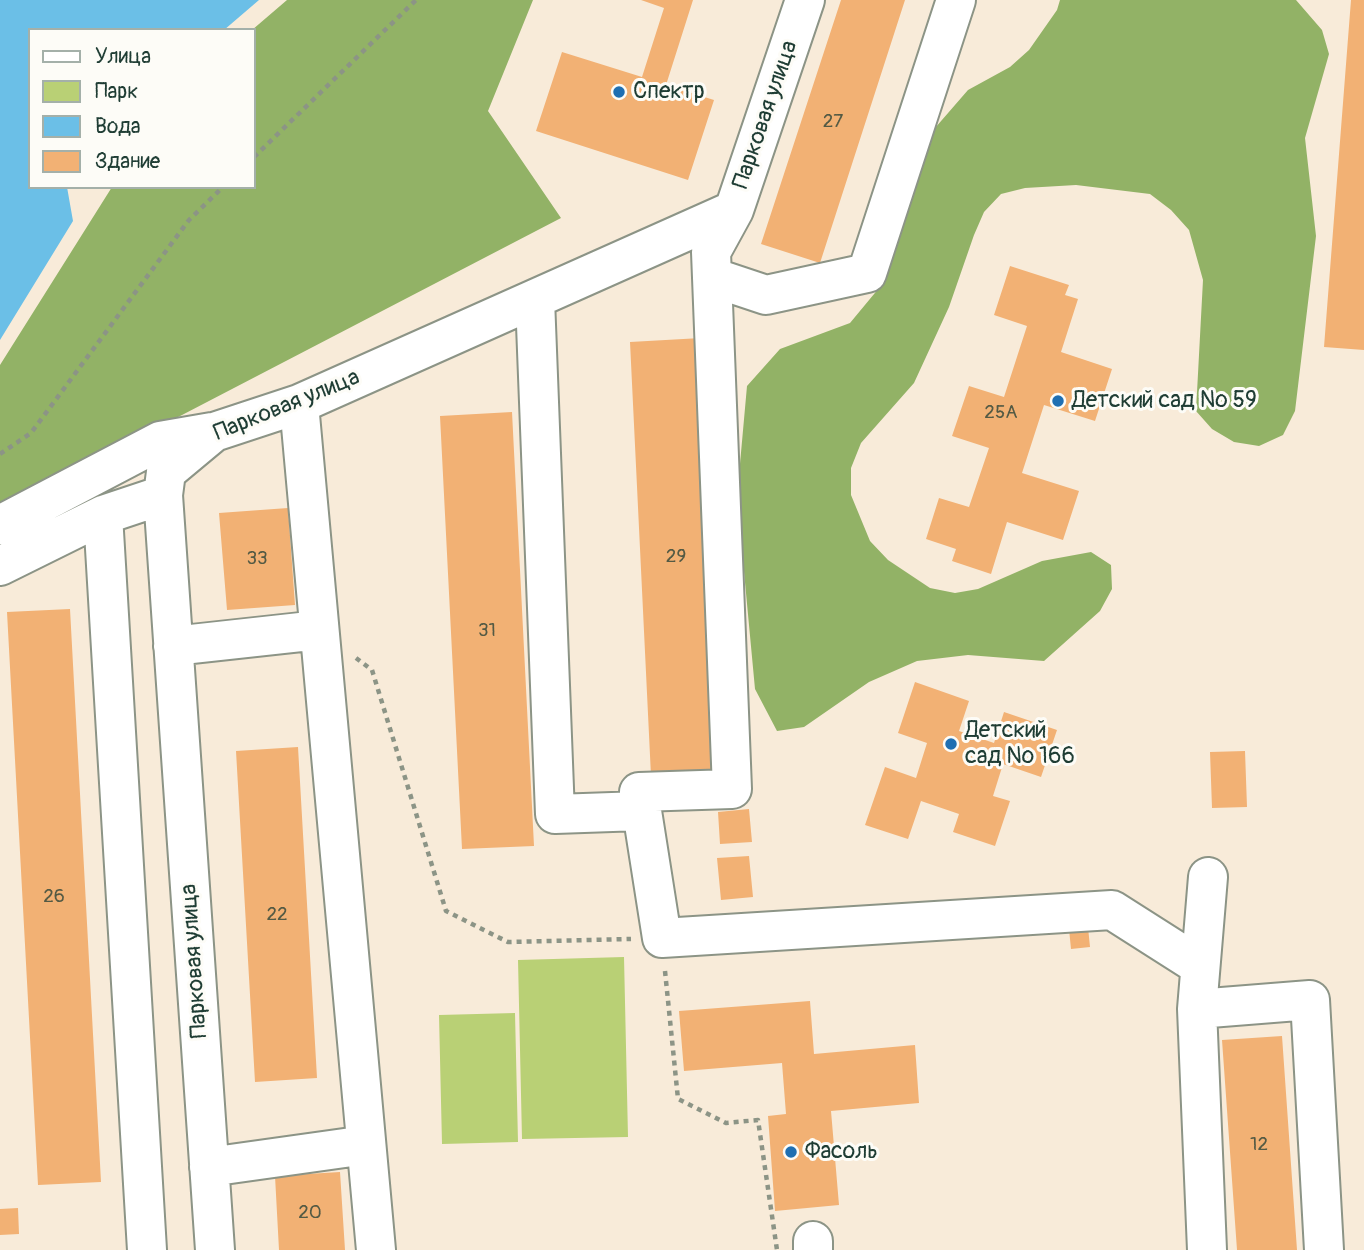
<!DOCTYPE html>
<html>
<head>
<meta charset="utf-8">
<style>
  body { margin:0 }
  #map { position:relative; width:1364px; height:1250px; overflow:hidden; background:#f8ebd9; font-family:Pangolin,sans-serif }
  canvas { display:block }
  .legend { position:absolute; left:28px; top:28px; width:228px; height:161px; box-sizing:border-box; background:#fdfcf7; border:2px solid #a4b0a9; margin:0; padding:9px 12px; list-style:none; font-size:21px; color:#1f3d34 }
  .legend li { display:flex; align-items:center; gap:14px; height:35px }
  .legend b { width:35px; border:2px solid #a4b0a9 }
</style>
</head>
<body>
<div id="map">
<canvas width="1364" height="1250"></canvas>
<ul class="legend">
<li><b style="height:9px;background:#fff"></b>Улица</li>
<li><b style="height:19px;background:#b9d075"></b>Парк</li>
<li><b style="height:19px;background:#6bbfe7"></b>Вода</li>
<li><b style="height:19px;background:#f2b174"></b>Здание</li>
</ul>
</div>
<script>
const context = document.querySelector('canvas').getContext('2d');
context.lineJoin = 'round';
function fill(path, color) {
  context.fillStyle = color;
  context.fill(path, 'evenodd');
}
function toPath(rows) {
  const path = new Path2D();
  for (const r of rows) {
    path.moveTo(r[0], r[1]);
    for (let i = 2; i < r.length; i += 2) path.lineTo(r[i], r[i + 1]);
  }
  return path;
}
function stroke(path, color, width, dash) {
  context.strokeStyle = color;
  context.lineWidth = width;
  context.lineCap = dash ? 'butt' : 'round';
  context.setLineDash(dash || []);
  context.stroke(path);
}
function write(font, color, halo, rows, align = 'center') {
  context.font = font + ' Pangolin,sans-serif';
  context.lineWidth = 6;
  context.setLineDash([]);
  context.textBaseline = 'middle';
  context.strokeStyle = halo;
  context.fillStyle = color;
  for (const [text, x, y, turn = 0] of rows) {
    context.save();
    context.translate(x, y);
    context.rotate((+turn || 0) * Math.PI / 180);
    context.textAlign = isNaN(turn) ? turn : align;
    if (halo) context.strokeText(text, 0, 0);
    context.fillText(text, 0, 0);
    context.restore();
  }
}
const green = toPath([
  [624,957,628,1137,522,1139,518,960],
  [515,1013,518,1142,442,1144,439,1015]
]);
const forest = toPath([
  [287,0,533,0,488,111,561,218,107,454,0,507,0,365,112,187,254,187,252,30],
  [1060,0,1296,0,1322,30,1329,54,1305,138,1316,236,1295,411,1283,435,1259,446,1234,442,1212,429,1196,411,1203,280,1189,230,1171,210,1150,194,1076,185,1025,188,1001,194,984,212,974,235,949,307,914,383,861,443,851,468,851,495,870,541,888,560,930,588,955,593,978,589,1042,561,1091,552,1111,565,1112,589,1100,611,1044,661,968,655,917,661,869,682,804,727,777,731,755,689,737,497,747,386,780,349,850,323,884,282,935,128,968,90,1010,67,1029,50,1057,10]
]);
const water = toPath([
  [0,0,259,0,224,30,30,30,30,187,67,187,73,221,0,340]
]);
const building = toPath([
  [641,0,693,0,666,85,714,100,688,180,536,131,562,52,642,77,664,8],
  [841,0,905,0,820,263,761,244],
  [1351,0,1364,0,1364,350,1324,347],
  [1010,266,1069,285,1065,295,1078,299,1061,352,1112,369,1095,421,1044,405,1022,473,1079,491,1063,540,1007,522,991,574,952,561,956,549,926,539,939,498,969,507,989,448,952,436,969,386,1004,397,1027,326,994,315],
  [701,338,723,772,651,776,630,342],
  [512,412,534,846,462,849,440,416],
  [288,508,295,605,227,610,219,513],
  [70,609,101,1182,38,1185,7,612],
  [915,682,969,701,959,731,994,743,1004,712,1057,730,1041,777,1003,764,993,796,1010,801,995,846,953,832,959,814,921,801,908,839,865,825,885,767,916,778,927,743,898,733],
  [298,747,317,1078,255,1082,236,751],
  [1245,751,1247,807,1212,808,1210,752],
  [749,809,752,842,720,844,718,812],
  [749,856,753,897,721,900,717,858],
  [1088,927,1090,947,1071,949,1069,929],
  [810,1001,814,1054,915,1045,919,1103,831,1111,839,1205,775,1211,768,1116,786,1114,782,1063,684,1071,679,1011],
  [1282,1036,1297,1250,1237,1250,1222,1040],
  [340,1172,345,1250,279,1250,275,1176],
  [18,1208,19,1234,0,1235,0,1209]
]);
const path = toPath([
  [254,157,416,0],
  [0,454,31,433,189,220,223,187],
  [356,658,372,670,446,911,508,942,631,939],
  [665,971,678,1099,726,1123,758,1120,777,1250]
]);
const minor = toPath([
  [734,210,711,252,732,789,639,792,662,938,1112,910,1200,966],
  [712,277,766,295,867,273,956,0],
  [535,299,555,814,641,811],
  [299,404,376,1250],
  [0,525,160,441,212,432],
  [0,566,103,515],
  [173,646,319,630],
  [1197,1009,1310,1000,1324,1250],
  [209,1167,366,1145],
  [813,1241,813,1250],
  [147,1250,103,515,163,495],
  [215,1250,163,495,166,472,214,432,299,404,734,210,805,0],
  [1207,1250,1197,1009,1208,877]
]);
const markers = [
  [619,92,7,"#1f6fb2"],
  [1058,401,7,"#1f6fb2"],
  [951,744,7,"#1f6fb2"],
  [791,1152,7,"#1f6fb2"]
];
const numberNames = [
  ["27",833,122],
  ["25А",1001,413],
  ["29",676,557],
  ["33",257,559],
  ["31",487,631],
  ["26",54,897],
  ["22",277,915],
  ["12",1259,1145],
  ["20",310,1213]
];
const poiNames = [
  ["Спектр",633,92],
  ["Детский сад № 59",1072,401],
  ["Детский",965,731],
  ["сад № 166",965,757],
  ["Фасоль",805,1152]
];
const streetNames = [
  ["Парковая улица",766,115,-71],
  ["Парковая улица",287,406,-22],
  ["Парковая улица",195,961,-94]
];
fill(green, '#b9d075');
fill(forest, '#92b266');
fill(water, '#6bbfe7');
fill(building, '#f2b174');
stroke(minor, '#8c9486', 42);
stroke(path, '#8c9486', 4.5, [5, 5]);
stroke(minor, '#fff', 38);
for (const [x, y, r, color] of markers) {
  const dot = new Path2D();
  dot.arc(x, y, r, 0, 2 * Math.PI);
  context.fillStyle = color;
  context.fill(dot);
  stroke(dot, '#fdfcf7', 2.5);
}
write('19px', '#545a44', null, numberNames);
write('23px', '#1f3d34', '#fdfcf7', poiNames, 'left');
write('23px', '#1f3d34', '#fdfcf7', streetNames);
</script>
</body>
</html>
